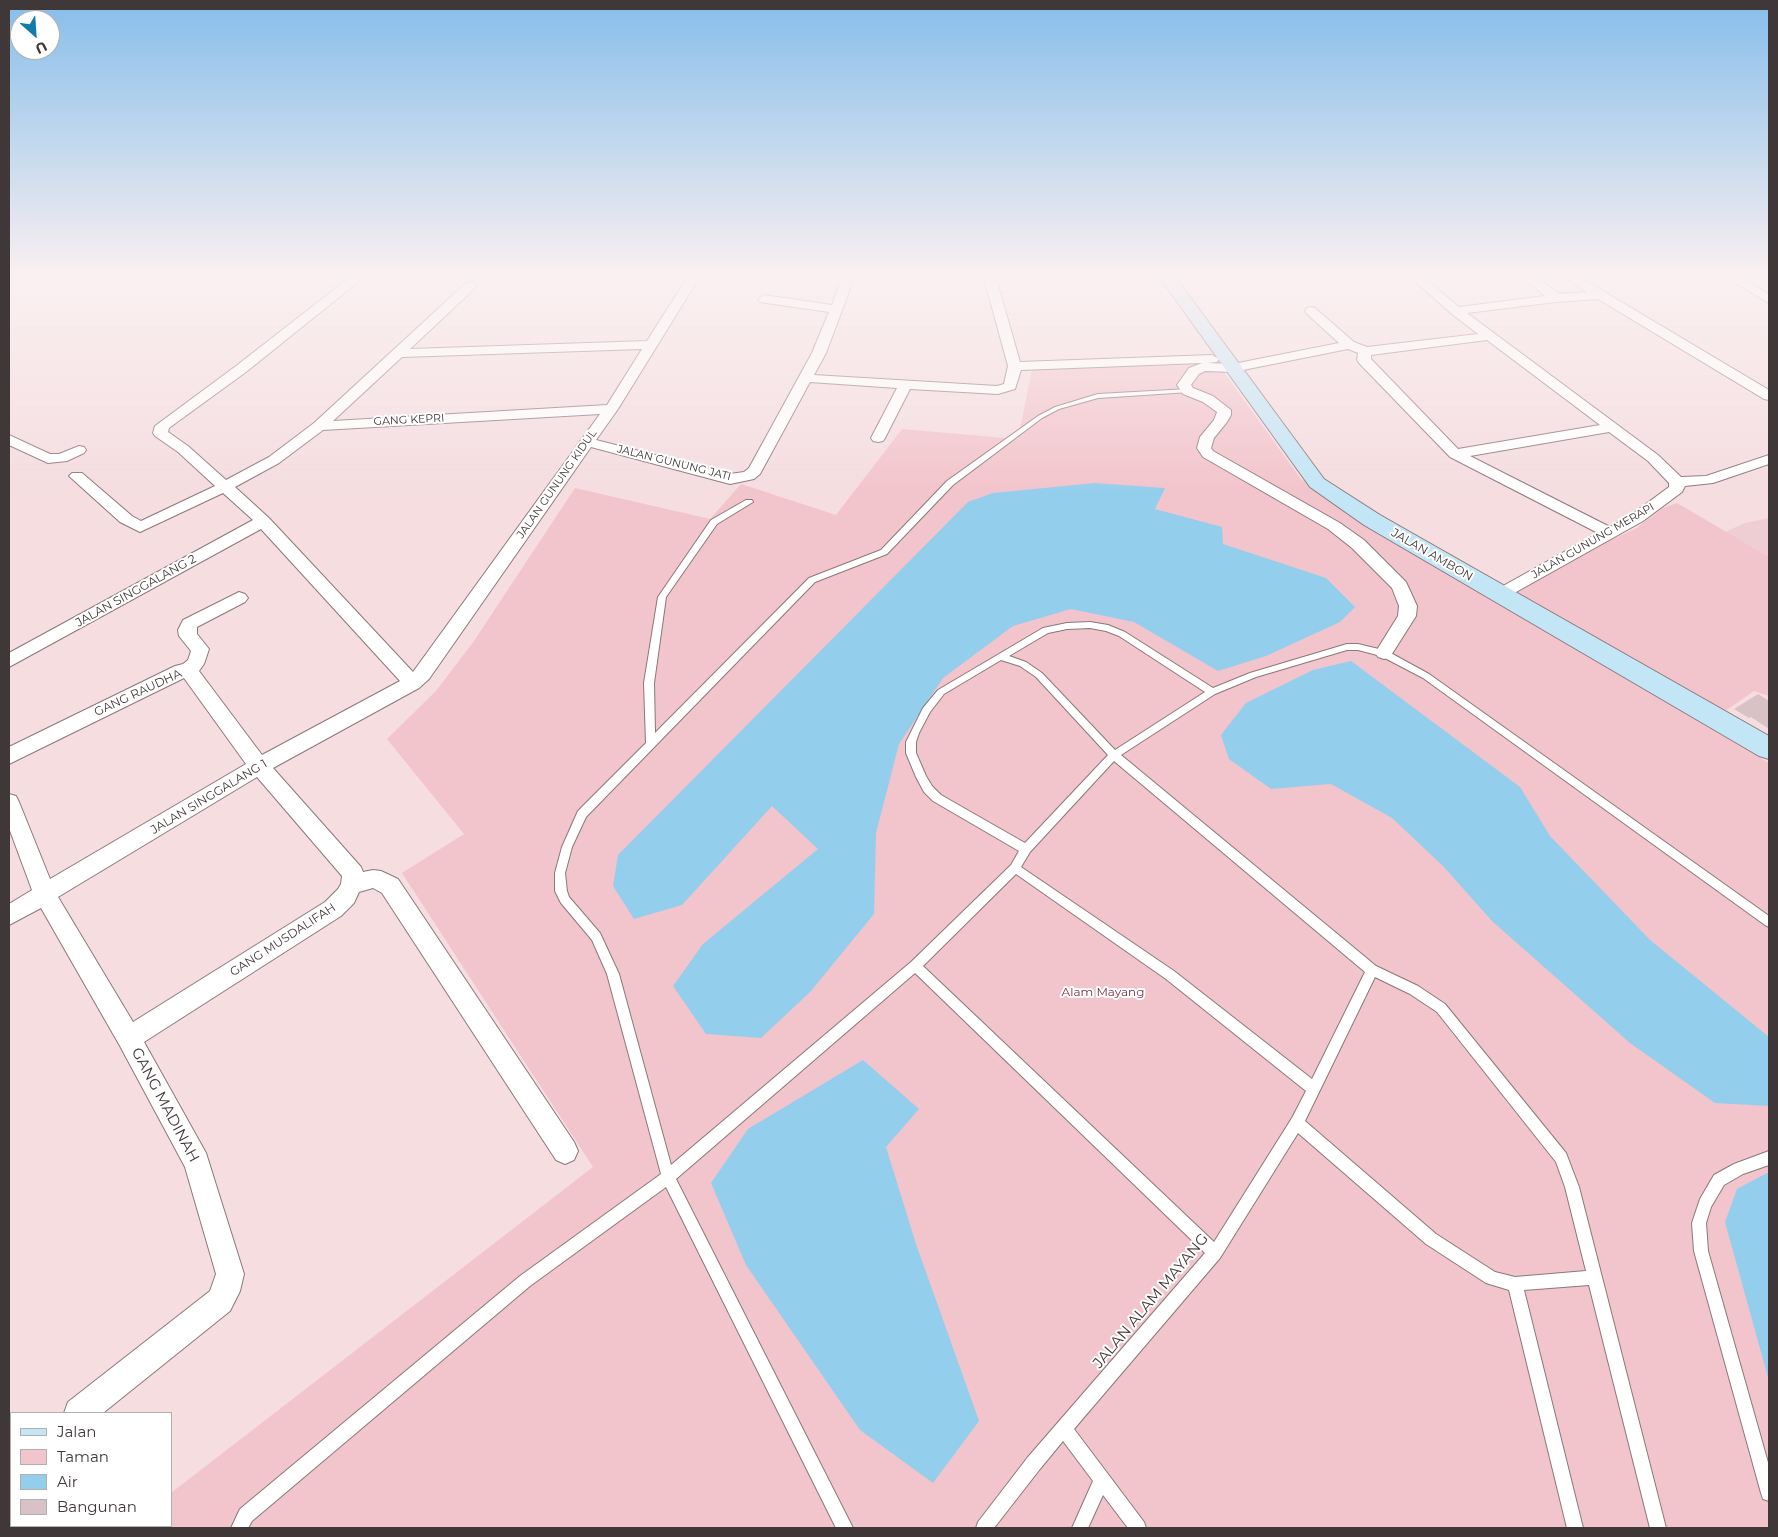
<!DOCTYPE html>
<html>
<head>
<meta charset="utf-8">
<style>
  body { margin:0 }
  #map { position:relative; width:1778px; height:1537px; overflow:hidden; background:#f5dde0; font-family:Montserrat,sans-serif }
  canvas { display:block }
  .frame { position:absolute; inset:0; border:10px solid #403738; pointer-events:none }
  .legend { position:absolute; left:10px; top:1412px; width:162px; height:115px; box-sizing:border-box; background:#fff; border:1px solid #b3afaf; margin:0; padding:6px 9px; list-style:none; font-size:15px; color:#403738 }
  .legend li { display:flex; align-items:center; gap:10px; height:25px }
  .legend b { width:25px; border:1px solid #b3afaf }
  .north { position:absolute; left:10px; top:10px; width:50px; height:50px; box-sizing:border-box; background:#fff; border:1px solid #b3afaf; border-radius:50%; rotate:154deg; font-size:14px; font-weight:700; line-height:20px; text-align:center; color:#403738 }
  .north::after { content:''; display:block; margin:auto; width:18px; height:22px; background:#117ca5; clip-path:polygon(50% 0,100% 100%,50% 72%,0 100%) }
</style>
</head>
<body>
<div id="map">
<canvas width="1778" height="1537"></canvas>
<div class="frame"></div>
<ul class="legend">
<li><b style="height:6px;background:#c3e6f6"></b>Jalan</li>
<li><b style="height:14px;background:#f2c4cb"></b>Taman</li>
<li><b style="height:14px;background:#94ceed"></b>Air</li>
<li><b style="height:14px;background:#d9c2c5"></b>Bangunan</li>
</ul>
<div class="north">U</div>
</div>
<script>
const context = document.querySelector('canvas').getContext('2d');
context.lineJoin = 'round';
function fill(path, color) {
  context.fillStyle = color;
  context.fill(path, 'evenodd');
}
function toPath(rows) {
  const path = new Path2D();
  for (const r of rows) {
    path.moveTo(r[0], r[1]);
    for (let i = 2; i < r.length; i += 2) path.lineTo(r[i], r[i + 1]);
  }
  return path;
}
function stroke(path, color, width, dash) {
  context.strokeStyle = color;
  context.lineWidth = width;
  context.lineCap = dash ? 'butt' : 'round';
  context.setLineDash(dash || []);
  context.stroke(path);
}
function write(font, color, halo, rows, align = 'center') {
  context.font = font + ' Montserrat,sans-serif';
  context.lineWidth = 4;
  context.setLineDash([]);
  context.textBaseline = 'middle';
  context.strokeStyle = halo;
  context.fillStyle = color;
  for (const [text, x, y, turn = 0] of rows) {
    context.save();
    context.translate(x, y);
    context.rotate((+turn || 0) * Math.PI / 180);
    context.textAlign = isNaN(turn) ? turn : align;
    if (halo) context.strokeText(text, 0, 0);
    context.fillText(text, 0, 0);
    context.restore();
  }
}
const built = toPath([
  [1769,518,1769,557,1725,532,1745,523]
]);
const green = toPath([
  [1218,364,1301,479,1340,506,1445,573,1769,763,1769,1528,126,1528,129,1526,171,1526,171,1493,593,1167,402,873,464,834,387,739,436,691,474,641,575,488,710,519,741,484,836,515,902,429,1018,439,1032,369],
  [1677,503,1769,557,1769,696,1754,691,1718,716,1512,596,1571,558,1635,529,1663,508]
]);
const water = toPath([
  [1095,483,1165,488,1155,509,1222,527,1223,544,1326,578,1355,607,1340,622,1266,656,1218,671,1134,622,1071,609,1013,626,943,678,899,744,876,833,874,914,810,992,761,1038,706,1034,673,986,703,944,818,849,772,806,682,905,634,919,613,886,618,855,968,502,993,493],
  [1351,661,1520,787,1550,836,1650,940,1769,1037,1769,1106,1715,1103,1630,1043,1492,921,1443,866,1392,818,1331,784,1271,789,1229,759,1221,735,1246,703,1313,670],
  [863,1060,919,1109,886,1147,916,1244,979,1421,933,1483,860,1430,746,1265,711,1183,748,1129],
  [1769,1172,1769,1381,1725,1222,1737,1189]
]);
const building = toPath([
  [1758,694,1769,701,1769,729,1751,717,1749,718,1734,709]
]);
const lane = toPath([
  [1188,389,1191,391,1190,392,1098,398,1059,409,1042,418,953,485,887,554,815,582,586,817,572,847,565,873,567,891,569,897,600,933,619,974,671,1165,911,962,1011,865,1019,851,933,801,924,792,916,777,906,753,906,742,923,708,938,690,1043,628,1067,623,1090,622,1108,625,1125,632,1213,688,1250,673,1347,644,1358,644,1387,651,1429,674,1769,916,1769,927,1765,925,1423,678,1381,656,1358,650,1347,650,1256,677,1215,694,1121,755,1376,966,1418,986,1445,1004,1566,1153,1579,1187,1666,1528,1650,1528,1589,1285,1524,1290,1583,1528,1567,1528,1509,1290,1486,1283,1426,1244,1298,1133,1220,1258,1074,1429,1144,1522,1146,1528,1128,1528,1103,1495,1088,1528,1072,1528,1093,1481,1063,1441,1040,1469,994,1528,976,1528,978,1522,1028,1457,1205,1253,915,973,676,1179,853,1528,836,1528,666,1187,530,1286,252,1521,248,1528,231,1528,240,1509,520,1276,661,1174,607,974,592,940,561,903,555,891,555,873,562,847,578,811,646,743,644,683,658,597,711,520,746,500,752,500,753,502,717,524,666,597,654,683,655,733,809,578,881,550,947,481,1038,416,1055,407,1098,394,1188,389],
  [1090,628,1106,631,1119,636,1205,692,1115,750,1042,673,1026,662,1009,656,1048,633,1067,629,1090,628],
  [1001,660,1020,666,1036,677,1108,755,1025,843,941,795,932,786,926,776,916,753,916,742,919,733,930,712,944,694,1001,660],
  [1114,761,1365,972,1312,1079,1174,971,1021,867,1030,852,1114,761],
  [1016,874,1166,979,1306,1091,1292,1118,1214,1242,923,966,1016,874],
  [1375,977,1410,994,1437,1012,1556,1162,1565,1187,1586,1271,1515,1277,1495,1272,1436,1234,1305,1121,1375,977],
  [1769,1151,1769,1165,1743,1174,1724,1185,1711,1207,1706,1223,1708,1251,1769,1466,1769,1501,1763,1499,1761,1493,1694,1251,1692,1223,1700,1199,1714,1175,1734,1164,1769,1151]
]);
const street = toPath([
  [349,278,363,278,246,372,169,428,168,432,188,446,226,480,269,457,314,423,466,283,470,282,474,283,476,286,474,289,410,349,647,341,687,278,699,278,618,409,596,440,730,474,744,472,749,468,812,353,829,312,760,302,758,299,764,295,832,305,842,278,854,278,826,353,814,375,997,386,1004,384,1008,366,984,278,996,278,1020,362,1212,355,1219,359,1217,362,1207,363,1233,364,1339,343,1307,314,1305,311,1307,308,1311,307,1315,308,1354,342,1367,347,1478,334,1452,314,1411,278,1424,278,1459,307,1545,296,1524,278,1538,278,1559,294,1587,292,1566,278,1581,278,1769,390,1769,400,1764,399,1598,299,1556,302,1467,313,1658,455,1681,477,1706,476,1769,455,1769,464,1713,483,1685,486,1682,492,1643,521,1500,601,1494,599,1491,595,1494,591,1598,533,1450,457,1359,363,1357,360,1358,353,1348,349,1233,372,1205,371,1199,374,1191,385,1193,388,1213,396,1231,410,1231,415,1227,422,1214,438,1211,448,1213,451,1340,523,1364,540,1406,582,1417,606,1416,616,1390,657,1384,659,1378,657,1375,653,1398,616,1399,606,1392,588,1352,548,1328,529,1203,457,1197,448,1200,437,1214,420,1217,412,1203,402,1183,394,1177,385,1189,368,1202,363,1021,370,1015,389,998,394,910,389,885,438,883,441,878,442,873,441,871,438,897,388,810,382,760,474,754,479,730,484,591,447,429,679,419,688,273,768,361,867,363,872,373,870,381,871,398,879,574,1142,578,1151,574,1160,565,1164,556,1160,382,893,373,888,359,892,354,903,341,916,144,1042,206,1153,244,1274,240,1291,230,1311,103,1413,64,1413,68,1402,210,1291,216,1274,185,1167,120,1046,41,908,9,925,9,904,32,890,9,828,9,794,16,796,19,802,50,879,246,764,184,678,9,764,9,747,175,666,183,664,188,660,191,651,179,636,178,630,183,620,239,592,245,594,248,598,245,602,197,627,197,634,209,649,204,664,199,671,262,755,400,681,261,529,9,667,9,653,253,520,223,493,140,532,120,522,69,476,72,473,82,473,132,516,141,521,215,486,178,452,155,436,153,433,155,426,236,366,349,278],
  [1487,340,1600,425,1458,449,1371,359,1371,355,1487,340],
  [642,349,607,405,333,421,402,357,642,349],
  [600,414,413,672,269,518,235,487,279,463,323,430,600,414],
  [1609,432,1648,461,1669,483,1669,487,1631,515,1610,527,1470,456,1609,432],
  [257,777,342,876,341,884,338,889,325,902,133,1022,58,897,257,777],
  [1727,278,1742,278,1769,294,1769,303,1727,278],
  [9,435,50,454,59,454,79,446,84,447,86,450,84,453,67,461,48,463,9,445,9,435]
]);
const secondary = toPath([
  [1160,278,1176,278,1324,479,1380,515,1769,736,1769,759,1759,756,1364,525,1310,487,1160,278]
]);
const farStreetnames = [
  ["GANG KEPRI",409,420,-3],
  ["JALAN GUNUNG JATI",674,463,14],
  ["JALAN GUNUNG KIDUL",557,484,-55],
  ["JALAN GUNUNG MERAPI",1593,541,-30]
];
const streetNames = [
  ["JALAN AMBON",1432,555,30],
  ["JALAN SINGGALANG 2",136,591,-29],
  ["GANG RAUDHA",138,693,-25],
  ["JALAN SINGGALANG 1",209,797,-31],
  ["GANG MUSDALIFAH",283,940,-33]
];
const parkNames = [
  ["Alam Mayang",1103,992]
];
const nearStreetnames = [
  ["GANG MADINAH",165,1105,62],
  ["JALAN ALAM MAYANG",1151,1301,-50]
];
fill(built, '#eeced2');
fill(green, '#f2c4cb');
fill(water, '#94ceed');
fill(building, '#d9c2c5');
stroke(lane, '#8c7779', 2);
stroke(street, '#8c7779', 2);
stroke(secondary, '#8c7779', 2);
fill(lane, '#fff');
fill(street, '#fff');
fill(secondary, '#c3e6f6');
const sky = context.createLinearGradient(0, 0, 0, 493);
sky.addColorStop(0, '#86beea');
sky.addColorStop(0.56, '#faf0f1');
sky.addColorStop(1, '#faf0f100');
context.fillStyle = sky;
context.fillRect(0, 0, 1778, 493);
write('11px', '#403738', '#fff', farStreetnames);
write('12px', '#403738', '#fff', streetNames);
write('12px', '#782e3f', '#fff', parkNames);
write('15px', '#403738', '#fff', nearStreetnames);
</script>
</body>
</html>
